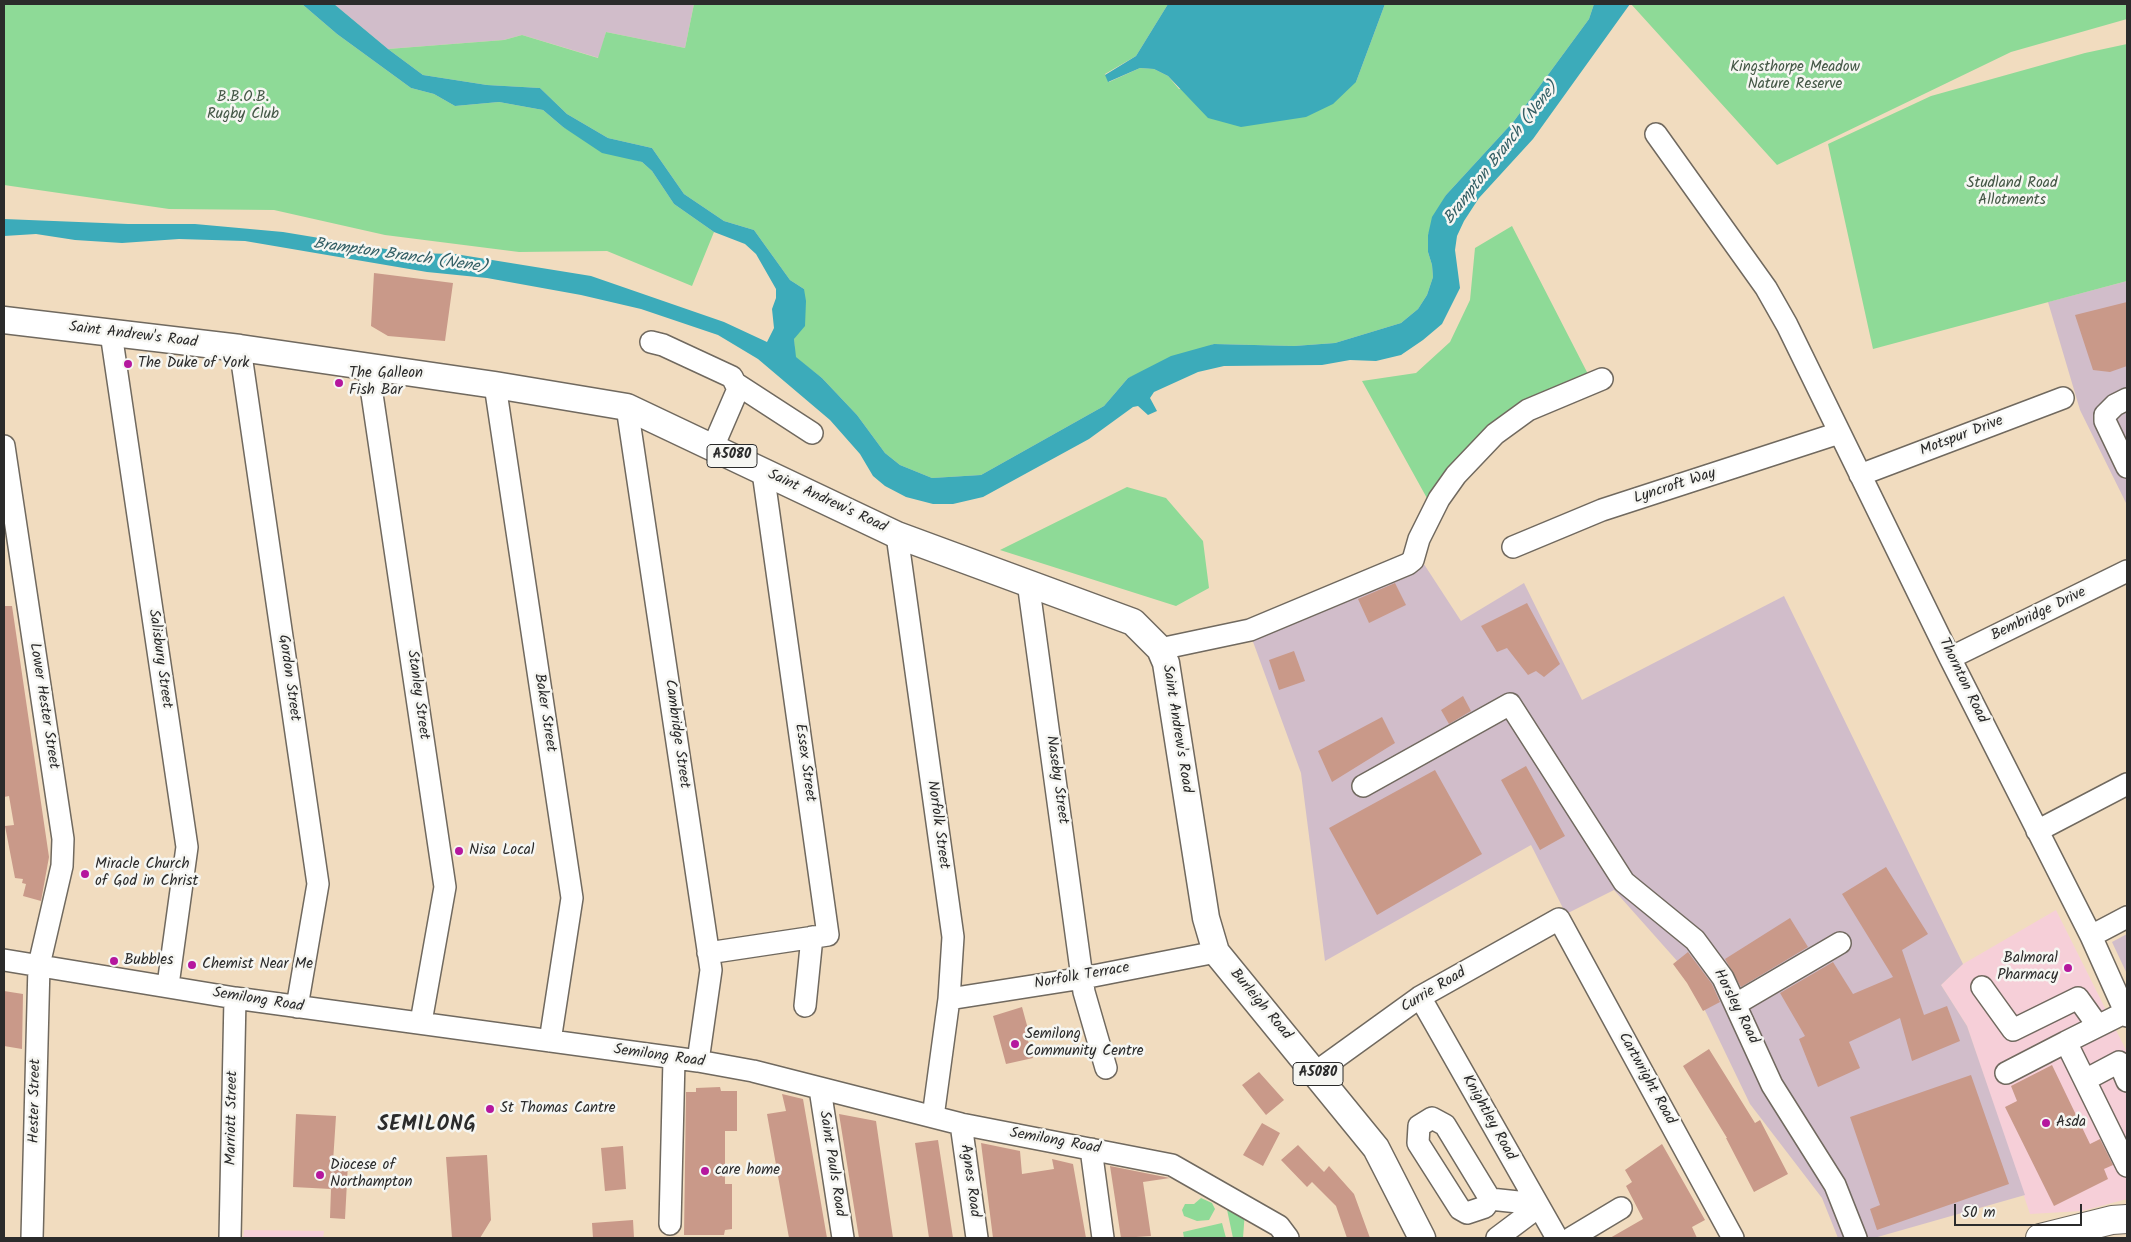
<!DOCTYPE html>
<html>
<head>
<meta charset="utf-8">
<style>
  body { margin:0 }
  #map { position:relative; width:2131px; height:1242px; overflow:hidden; background:#f1dcbf; font-family:Kalam,sans-serif }
  canvas { display:block }
  .frame { position:absolute; inset:0; border:5px solid #2b2b2b; pointer-events:none }
  .scale { position:absolute; left:1954px; top:1204px; width:128px; height:22px; box-sizing:border-box; border:2px solid #2b2b2b; border-top:0; padding-left:6px; font-size:15px; line-height:18px; white-space:nowrap; color:#2b2b2b; -webkit-text-stroke:4px #f6f6f2; paint-order:stroke }
</style>
</head>
<body>
<div id="map">
<canvas width="2131" height="1242"></canvas>
<div class="frame"></div>
<div class="scale">50 m</div>
</div>
<script>
const context = document.querySelector('canvas').getContext('2d');
context.lineJoin = 'round';
function fill(path, color) {
  context.fillStyle = color;
  context.fill(path, 'evenodd');
}
function toPath(rows) {
  const path = new Path2D();
  for (const r of rows) {
    path.moveTo(r[0], r[1]);
    for (let i = 2; i < r.length; i += 2) path.lineTo(r[i], r[i + 1]);
  }
  return path;
}
function stroke(path, color, width, dash) {
  context.strokeStyle = color;
  context.lineWidth = width;
  context.lineCap = dash ? 'butt' : 'round';
  context.setLineDash(dash || []);
  context.stroke(path);
}
function write(font, color, halo, rows, align = 'center') {
  context.font = font + ' Kalam,sans-serif';
  context.lineWidth = 5;
  context.setLineDash([]);
  context.textBaseline = 'middle';
  context.strokeStyle = halo;
  context.fillStyle = color;
  for (const [text, x, y, turn = 0] of rows) {
    context.save();
    context.translate(x, y);
    context.rotate((+turn || 0) * Math.PI / 180);
    context.textAlign = isNaN(turn) ? turn : align;
    if (halo) context.strokeText(text, 0, 0);
    context.fillText(text, 0, 0);
    context.restore();
  }
}
const built = toPath([
  [2056,910,2127,1052,2127,1199,2082,1211,2030,1214,1967,1026,1941,985,1963,964],
  [244,1230,324,1231,323,1238,243,1238]
]);
const industrial = toPath([
  [334,4,694,4,685,48,606,32,599,58,522,35,504,40,388,49],
  [2127,281,2127,505,2080,410,2048,302],
  [1420,558,1461,621,1524,583,1582,700,1784,596,1963,964,1941,985,1967,1026,2025,1195,1874,1238,1838,1238,1822,1198,1750,1104,1686,971,1614,890,1566,914,1531,845,1325,961,1301,773,1252,639],
  [2127,934,2127,974,2112,942]
]);
const green = toPath([
  [4,4,302,4,337,34,411,88,434,94,455,106,499,102,543,110,563,127,626,157,642,162,652,171,674,204,714,232,692,286,607,251,519,252,385,235,274,210,169,209,4,185],
  [694,4,1168,4,1136,56,1105,74,1109,82,1140,68,1154,69,1168,76,1179,89,1356,82,1385,4,1594,4,1589,19,1514,121,1446,195,1428,235,1428,252,1432,265,1433,277,1427,295,1418,309,1401,323,1335,343,1294,346,1214,344,1128,378,1104,406,981,475,932,478,900,465,885,453,857,415,822,378,795,357,794,339,804,289,790,280,754,230,724,221,684,194,652,148,608,138,567,114,540,88,487,85,423,75,388,49,504,40,522,35,598,58,606,32,685,48],
  [1631,4,2127,4,2127,19,2011,52,1777,165],
  [2127,44,2127,281,1873,349,1828,144,1931,96,2085,53],
  [1512,226,1589,376,1527,404,1428,500,1362,381,1416,373,1450,342,1470,300,1475,248],
  [1127,487,1166,498,1203,541,1209,588,1176,606,1000,550],
  [1201,1198,1212,1203,1215,1209,1209,1220,1197,1221,1184,1216,1182,1210,1185,1204,1194,1204],
  [1225,1200,1245,1211,1243,1238,1233,1238],
  [1222,1223,1226,1238,1184,1238,1183,1232]
]);
const water = toPath([
  [302,4,334,4,388,49,423,75,487,85,540,88,567,114,608,138,652,148,684,194,724,221,754,230,790,280,804,289,806,301,805,326,794,339,796,357,822,378,857,415,885,453,900,465,932,478,981,475,1104,406,1128,378,1171,356,1214,344,1294,346,1335,343,1401,323,1418,309,1427,295,1433,277,1432,265,1428,252,1428,235,1432,217,1446,195,1514,121,1589,19,1594,4,1630,4,1533,139,1479,198,1464,221,1457,236,1455,250,1460,288,1442,324,1423,340,1401,355,1376,361,1350,360,1322,365,1224,366,1198,372,1154,392,1150,398,1157,411,1148,415,1138,406,1133,407,1089,439,983,497,953,504,933,504,906,497,885,486,873,476,860,454,830,420,758,359,718,335,641,309,581,295,487,278,427,272,245,241,179,239,122,243,75,240,36,234,4,236,4,219,128,224,195,224,283,232,410,253,455,254,591,276,724,322,767,342,774,328,772,309,776,298,776,289,756,254,745,244,714,232,674,204,652,171,642,162,602,153,563,127,543,110,499,102,455,106,434,94,411,88,337,34],
  [1168,4,1385,4,1356,82,1333,104,1306,117,1241,127,1208,118,1168,76,1154,69,1140,68,1108,82,1105,75,1136,56]
]);
const building = toPath([
  [374,273,453,283,445,341,388,336,371,326],
  [2127,302,2127,366,2110,372,2093,370,2075,315],
  [1395,583,1406,605,1369,623,1358,599],
  [1527,603,1560,664,1544,677,1536,671,1528,675,1507,648,1497,652,1481,626],
  [4,606,12,606,49,857,41,901,23,896,26,884,22,883,23,879,15,878,5,826,14,825,9,796,4,797],
  [1294,651,1305,681,1279,690,1269,660],
  [1463,696,1471,711,1449,724,1441,710],
  [1382,717,1395,743,1332,782,1318,751],
  [1526,766,1565,836,1540,850,1501,780],
  [1435,770,1482,854,1377,915,1329,828],
  [1886,867,1928,934,1902,950,1924,1015,1947,1006,1960,1041,1912,1061,1900,1018,1849,1042,1860,1068,1818,1087,1799,1039,1805,1036,1780,993,1833,962,1853,994,1893,977,1842,894],
  [1790,918,1808,947,1741,987,1725,959],
  [1688,952,1712,984,1720,1002,1703,1011,1687,983,1673,964],
  [4,991,23,994,22,1049,4,1046],
  [1022,1007,1028,1029,1025,1030,1033,1058,1006,1064,993,1016],
  [1709,1049,1755,1123,1760,1120,1788,1174,1754,1192,1726,1138,1727,1138,1683,1066],
  [2052,1065,2090,1144,2100,1139,2113,1165,2104,1169,2108,1179,2054,1206,2005,1107,2017,1101,2011,1086],
  [1259,1072,1284,1100,1266,1115,1242,1085],
  [1971,1075,2009,1184,1877,1230,1870,1209,1880,1205,1850,1117],
  [720,1087,721,1091,737,1091,737,1131,725,1131,725,1184,732,1184,732,1229,725,1230,724,1235,684,1235,686,1092,696,1092,696,1088],
  [782,1094,803,1099,827,1238,789,1238,767,1114,786,1111],
  [296,1114,336,1116,333,1162,348,1163,345,1219,330,1218,331,1189,293,1187],
  [839,1114,876,1121,893,1238,859,1238],
  [1262,1123,1280,1133,1263,1166,1243,1155],
  [938,1140,946,1192,953,1238,929,1238,921,1182,915,1143],
  [981,1143,1020,1151,1022,1174,1054,1169,1052,1159,1073,1164,1086,1238,993,1238],
  [1662,1144,1705,1220,1692,1227,1697,1238,1610,1238,1643,1219,1626,1186,1632,1182,1625,1170],
  [1298,1145,1324,1172,1329,1166,1354,1194,1370,1238,1347,1238,1336,1206,1312,1182,1307,1187,1281,1160],
  [623,1146,626,1189,605,1191,601,1148],
  [487,1155,491,1220,480,1238,452,1238,446,1157],
  [1110,1166,1170,1178,1143,1182,1151,1236,1121,1238],
  [633,1220,634,1238,593,1238,592,1223]
]);
const minor = toPath([
  [1656,134,1766,288,1787,325,1950,658,2091,936,2127,1016],
  [111,333,187,847,168,985],
  [651,342,663,345,732,377,738,389,713,447],
  [240,348,318,884,297,1007],
  [368,367,445,887,421,1022],
  [735,383,812,433],
  [495,385,572,898,550,1041],
  [2127,399,2115,405,2105,415,2105,421,2127,467],
  [627,407,711,970,698,1061],
  [4,446,63,839,62,866,39,965,32,1238],
  [1860,475,2063,398],
  [897,535,953,937,949,999,933,1117],
  [1513,547,1602,510,1839,433],
  [1028,582,1084,992,1106,1068],
  [1160,649,1250,630,1408,564,1413,560,1419,539,1439,499,1456,475,1495,434,1528,410,1602,379],
  [1950,658,2127,571],
  [1363,786,1510,704,1624,882,1695,940,1723,978,1772,1085,1835,1185,1856,1238],
  [2037,831,2127,784],
  [2091,936,2127,917],
  [708,953,828,935,763,472],
  [4,960,235,998,698,1061,753,1071,961,1124,1172,1165,1279,1226,1288,1238],
  [1982,987,2013,1030,2078,998,2098,1026],
  [1420,997,1557,1238],
  [949,999,1083,978,1216,952],
  [1736,1004,1840,943],
  [805,1006,812,937],
  [2126,1012,2066,1042,2127,1166],
  [1316,1072,1420,997,1559,919,1733,1238],
  [2006,1073,2066,1042],
  [2085,1080,2119,1062,2127,1081],
  [820,1089,843,1238],
  [961,1124,977,1238],
  [1091,1149,1103,1238],
  [1490,1199,1445,1125,1432,1118,1419,1126,1418,1143,1460,1209,1467,1213,1485,1207,1490,1199,1537,1204],
  [670,1224,674,1059],
  [230,1238,235,998],
  [1497,1238,1529,1214,1537,1204],
  [1571,1238,1621,1208]
]);
const major = toPath([
  [4,320,240,348,495,385,627,407,897,535,1133,622,1160,649,1166,663,1206,918,1216,952,1376,1148,1422,1238]
]);
const highway = toPath([
  [2040,1238,2112,1220,2127,1219]
]);
const markers = [
  [128,364,5,"#b5179e"],
  [339,383,5,"#b5179e"],
  [459,851,5,"#b5179e"],
  [85,874,5,"#b5179e"],
  [114,961,5,"#b5179e"],
  [192,965,5,"#b5179e"],
  [2068,968,5,"#b5179e"],
  [1015,1044,5,"#b5179e"],
  [490,1109,5,"#b5179e"],
  [2046,1123,5,"#b5179e"],
  [705,1171,5,"#b5179e"],
  [320,1175,5,"#b5179e"]
];
const shields = [
  [732,456,50],
  [1318,1074,50]
];
const shieldNames = [
  ["A5080",732,456],
  ["A5080",1318,1074]
];
const parkNames = [
  ["Kingsthorpe Meadow",1795,68],
  ["Nature Reserve",1795,85],
  ["B.B.O.B.",243,98],
  ["Rugby Club",243,115],
  ["Studland Road",2012,184],
  ["Allotments",2012,201]
];
const streetNames = [
  ["Saint Andrew's Road",133,336,7],
  ["Motspur Drive",1962,437,-21],
  ["Lyncroft Way",1675,487,-18],
  ["Saint Andrew's Road",827,502,25],
  ["Bembridge Drive",2039,615,-26],
  ["Salisbury Street",159,659,82],
  ["Gordon Street",288,678,82],
  ["Thornton Road",1962,681,64],
  ["Stanley Street",417,695,82],
  ["Lower Hester Street",43,706,81],
  ["Baker Street",544,713,81],
  ["Saint Andrew's Road",1176,729,81],
  ["Cambridge Street",676,734,82],
  ["Essex Street",804,763,82],
  ["Naseby Street",1056,780,82],
  ["Norfolk Street",937,825,82],
  ["Norfolk Terrace",1082,977,-10],
  ["Currie Road",1434,991,-31],
  ["Semilong Road",258,1001,9],
  ["Burleigh Road",1260,1005,50],
  ["Horsley Road",1735,1007,63],
  ["Semilong Road",659,1057,8],
  ["Cartwright Road",1646,1079,61],
  ["Hester Street",36,1101,-89],
  ["Marriott Street",233,1118,-89],
  ["Knightley Road",1488,1118,61],
  ["Semilong Road",1055,1142,10],
  ["Saint Pauls Road",831,1164,81],
  ["Agnes Road",969,1181,82]
];
const poiNames = [
  ["The Duke of York",138,364],
  ["The Galleon",349,374],
  ["Fish Bar",349,391],
  ["Nisa Local",469,851],
  ["Miracle Church",95,865],
  ["of God in Christ",95,882],
  ["Balmoral",2058,959,"right"],
  ["Pharmacy",2058,976,"right"],
  ["Bubbles",124,961],
  ["Chemist Near Me",202,965],
  ["Semilong",1025,1035],
  ["Community Centre",1025,1052],
  ["St Thomas Cantre",500,1109],
  ["Asda",2056,1123],
  ["Diocese of",330,1166],
  ["Northampton",330,1183],
  ["care home",715,1171]
];
const waterNames = [
  ["Brampton Branch (Nene)",1502,154,-52],
  ["Brampton Branch (Nene)",400,257,8]
];
const districtNames = [
  ["SEMILONG",427,1127]
];
fill(built, '#f6cfd8');
fill(industrial, '#d1bdca');
fill(green, '#8eda97');
fill(water, '#3cabba');
fill(building, '#c99989');
stroke(minor, '#70695f', 24);
stroke(major, '#70695f', 29);
stroke(highway, '#70695f', 30);
stroke(minor, '#fff', 21);
stroke(major, '#fff', 26);
stroke(highway, '#fff', 28);
for (const [x, y, r, color] of markers) {
  const dot = new Path2D();
  dot.arc(x, y, r, 0, 2 * Math.PI);
  context.fillStyle = color;
  context.fill(dot);
  stroke(dot, '#f6f6f2', 2);
}
for (const [x, y, w] of shields) {
  const box = new Path2D();
  box.roundRect(x - w / 2, y - 11.5, w, 23, 4);
  context.fillStyle = '#f6f6f2';
  context.fill(box);
  stroke(box, '#2b2b2b', 1);
}
write('bold 14px', '#2b2b2b', null, shieldNames);
write('15px', '#445746', '#f6f6f2', parkNames);
write('15px', '#2b2b2b', '#f6f6f2', streetNames);
write('15px', '#2b2b2b', '#f6f6f2', poiNames, 'left');
write('italic 16px', '#325e64', '#f6f6f2', waterNames);
context.letterSpacing = '1px';
write('bold 20px', '#2b2b2b', '#f6f6f2', districtNames);
context.letterSpacing = '0px';
</script>
</body>
</html>
